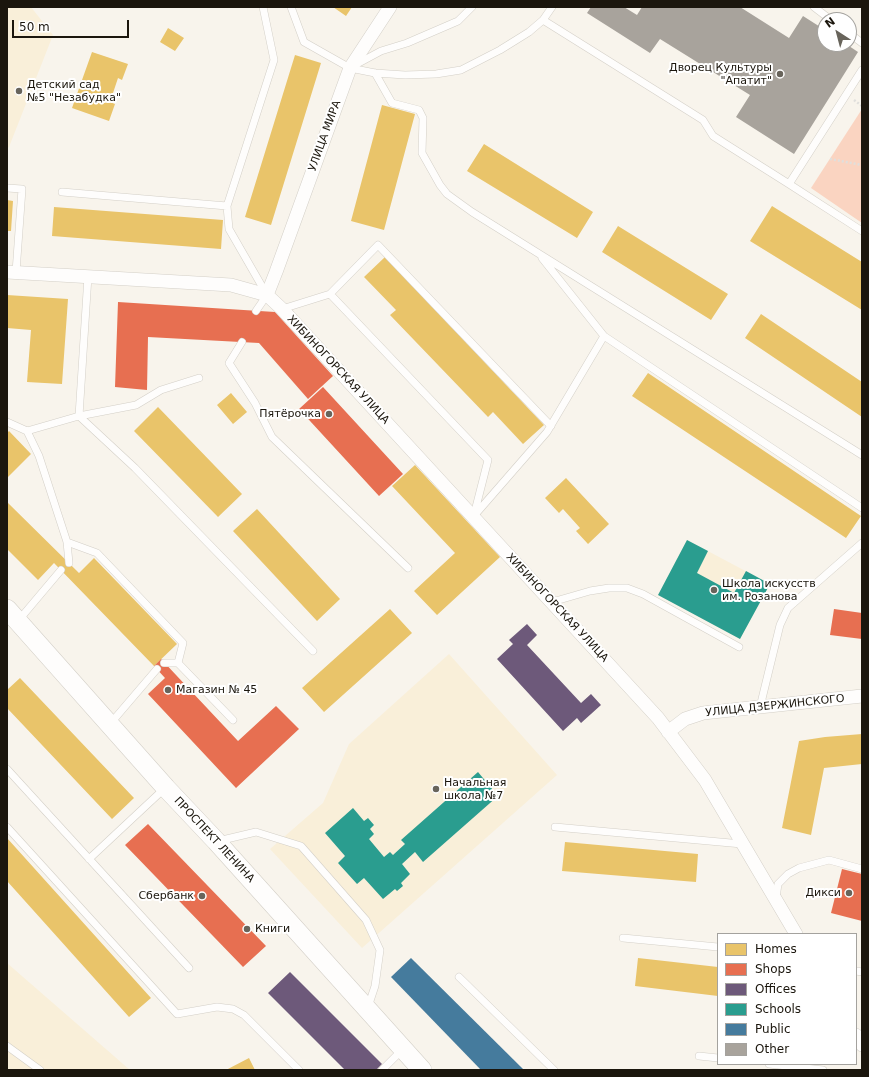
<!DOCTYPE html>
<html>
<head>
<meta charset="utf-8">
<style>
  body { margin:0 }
  #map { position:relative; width:869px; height:1077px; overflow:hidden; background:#f8f4ec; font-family:"DejaVu Sans",sans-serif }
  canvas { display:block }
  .frame { position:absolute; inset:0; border:8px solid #1b160d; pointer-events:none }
  .legend { position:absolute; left:717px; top:933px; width:140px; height:132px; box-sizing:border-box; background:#fff; border:1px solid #a4a29e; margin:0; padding:5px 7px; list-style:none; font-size:12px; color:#1b160d }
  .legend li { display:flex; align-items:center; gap:8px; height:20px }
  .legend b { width:20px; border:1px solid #a4a29e }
  .north { position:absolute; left:817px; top:12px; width:40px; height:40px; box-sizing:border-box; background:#fff; border:1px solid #a4a29e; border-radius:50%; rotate:324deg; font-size:11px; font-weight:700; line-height:16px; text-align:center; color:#1b160d }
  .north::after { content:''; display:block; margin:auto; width:14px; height:18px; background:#68645b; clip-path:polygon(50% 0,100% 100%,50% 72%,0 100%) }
  .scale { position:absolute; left:12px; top:20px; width:117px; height:18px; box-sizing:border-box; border:2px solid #1b160d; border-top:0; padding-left:5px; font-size:12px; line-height:14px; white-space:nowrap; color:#1b160d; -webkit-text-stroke:3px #fff; paint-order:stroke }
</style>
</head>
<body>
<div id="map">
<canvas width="869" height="1077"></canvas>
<div class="frame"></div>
<ul class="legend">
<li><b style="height:11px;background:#e9c46a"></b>Homes</li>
<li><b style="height:11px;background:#e76f51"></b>Shops</li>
<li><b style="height:11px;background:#6d597a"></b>Offices</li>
<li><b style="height:11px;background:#2a9d8f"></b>Schools</li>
<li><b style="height:11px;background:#457b9d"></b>Public</li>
<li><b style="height:11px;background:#a8a39c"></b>Other</li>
</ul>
<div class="north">N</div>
<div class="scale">50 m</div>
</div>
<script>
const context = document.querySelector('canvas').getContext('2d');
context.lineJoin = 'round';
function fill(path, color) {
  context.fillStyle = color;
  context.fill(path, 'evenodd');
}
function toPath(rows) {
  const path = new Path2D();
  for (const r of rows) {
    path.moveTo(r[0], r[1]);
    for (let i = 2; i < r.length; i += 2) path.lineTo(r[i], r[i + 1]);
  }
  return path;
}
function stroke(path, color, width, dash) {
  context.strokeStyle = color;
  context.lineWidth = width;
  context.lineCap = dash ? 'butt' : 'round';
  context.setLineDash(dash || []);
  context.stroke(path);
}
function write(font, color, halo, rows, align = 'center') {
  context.font = font + ' "DejaVu Sans",sans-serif';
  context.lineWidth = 4;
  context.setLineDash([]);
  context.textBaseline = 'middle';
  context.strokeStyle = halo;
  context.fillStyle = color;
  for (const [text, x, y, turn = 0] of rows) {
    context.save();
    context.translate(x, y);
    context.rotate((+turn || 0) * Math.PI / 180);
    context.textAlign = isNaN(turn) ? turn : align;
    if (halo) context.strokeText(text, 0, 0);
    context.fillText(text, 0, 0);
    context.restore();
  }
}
const built = toPath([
  [7,7,31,7,53,35,9,147,7,149],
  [687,540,770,584,740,639,658,595],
  [449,654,557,775,362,948,270,849,323,803,349,744],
  [7,963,130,1070,7,1070]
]);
const green = toPath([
  [862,109,862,223,811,188]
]);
const homes = toPath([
  [333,7,352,7,346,16],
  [168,28,184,38,175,51,160,42],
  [92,52,128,64,122,80,118,78,110,102,115,104,109,121,72,108],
  [295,55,321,63,271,225,245,217],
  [382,105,415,114,384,230,351,221],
  [484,144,593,212,577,238,467,171],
  [7,200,13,201,11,231,7,231],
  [772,206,862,262,862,310,750,241],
  [54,207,223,220,221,249,52,236],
  [618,226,728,294,711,320,602,252],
  [385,257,544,425,523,444,493,412,488,417,390,315,396,310,364,277],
  [7,295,68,299,62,384,27,382,31,330,7,328],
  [761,314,862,382,862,417,745,338],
  [648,373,861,516,846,538,632,396],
  [231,393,247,412,233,424,217,405],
  [158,407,242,494,218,517,134,431],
  [9,431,31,454,7,478,7,433],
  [415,465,500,557,437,615,414,591,455,553,392,486],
  [566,478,609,524,588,544,576,531,580,528,563,509,559,513,545,498],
  [7,502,79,573,94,558,177,644,154,666,54,563,38,580,7,549],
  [257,509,340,599,317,621,233,531],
  [390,609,412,633,324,712,302,688],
  [20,678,134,798,112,819,7,708,7,690],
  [862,734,862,764,824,768,811,835,782,828,799,741,825,737],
  [7,838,151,998,129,1017,7,881],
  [565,842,698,854,696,882,562,871],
  [638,958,718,967,718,996,635,986],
  [249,1058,255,1070,226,1070]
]);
const shops = toPath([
  [118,302,275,312,333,376,308,399,259,343,148,337,147,390,115,387],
  [323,387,403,474,379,496,299,409],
  [834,609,862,613,862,639,830,635],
  [161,659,238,741,276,706,299,729,236,788,148,694,165,678,154,666],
  [148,824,266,946,243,967,125,845],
  [842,869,862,874,862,921,831,913]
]);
const offices = toPath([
  [527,624,537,635,527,645,581,703,591,694,601,705,581,723,577,718,563,731,497,659,513,644,509,640],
  [290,972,382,1064,376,1070,345,1070,268,993]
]);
const schools = toPath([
  [687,540,708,551,697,573,734,593,746,571,770,584,740,639,658,595],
  [478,772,498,796,423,862,415,852,402,864,410,874,401,883,403,886,397,891,395,889,383,899,364,878,357,884,338,863,345,856,325,833,353,808,364,821,368,818,374,825,370,829,374,834,369,839,384,857,390,852,393,855,405,844,401,840]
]);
const public = toPath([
  [411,958,524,1070,481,1070,391,977]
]);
const building = toPath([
  [591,7,624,7,637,15,642,7,740,7,789,38,803,16,825,30,825,44,846,44,858,52,794,154,736,117,750,95,660,39,650,53,587,13]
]);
const path = toPath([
  [854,100,862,106],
  [830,159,862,165]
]);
const service = toPath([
  [291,7,304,42,350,68,375,73,405,75,436,74,461,70,500,50,529,32,543,20,552,7],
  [814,7,831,20],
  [543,20,703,120,713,136,789,184,862,231],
  [849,33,862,43],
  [355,65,381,51,407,43,458,21,472,7],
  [375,73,392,103,419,110,423,118,422,153,440,185,447,194,472,212,862,455],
  [789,184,862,70],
  [7,188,22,189,16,272],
  [62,192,227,206,274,60,263,7],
  [227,206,229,229,267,295,256,311],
  [542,258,604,336],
  [330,294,378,245,551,426],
  [282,309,330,294,488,460,474,515],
  [242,342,229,363,255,403,272,437,408,568],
  [79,416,135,468,313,651],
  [79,416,136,405,161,390,199,378],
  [7,422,27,431,79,416,88,276],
  [27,431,39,456,67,542,69,563],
  [473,517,547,432,604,336,862,508],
  [67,542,97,553,183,643,178,663],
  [552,602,590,591,609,588,627,588,643,594,739,647],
  [18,621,61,570],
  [164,663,178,663,233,720],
  [760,707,780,625,788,608,862,543],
  [110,724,157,669],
  [7,769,189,968],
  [7,827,177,1014,217,1007,233,1009,244,1015,299,1070],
  [555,827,742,844],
  [218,841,256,832,301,846,366,920,380,950,375,986,368,1007],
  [89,859,165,788],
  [776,898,778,884,788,874,799,868,829,860,862,869],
  [623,938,718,947],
  [856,971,862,972],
  [459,977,554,1070],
  [7,1046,40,1070],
  [699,1056,718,1058],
  [769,1064,823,1070],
  [382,1070,403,1049]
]);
const minor = toPath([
  [7,272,231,285,267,295,282,309,658,718,680,747,705,780,796,934],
  [267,295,276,272,350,68,390,7],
  [668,732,685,719,703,713,862,696],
  [856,1035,862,1045]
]);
const secondary = toPath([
  [7,609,166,788,216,841,422,1070]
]);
const markers = [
  [780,74,4,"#68645b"],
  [19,91,4,"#68645b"],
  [329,414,4,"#68645b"],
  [714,590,4,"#68645b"],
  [168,690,4,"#68645b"],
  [436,789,4,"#68645b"],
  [849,893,4,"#68645b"],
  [202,896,4,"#68645b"],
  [247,929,4,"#68645b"]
];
const poiNames = [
  ["Дворец Культуры",772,68,"right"],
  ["\"Апатит\"",772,81,"right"],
  ["Детский сад",27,85],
  ["№5 \"Незабудка\"",27,98],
  ["Пятёрочка",321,414,"right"],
  ["Школа искусств",722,584],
  ["им. Розанова",722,597],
  ["Магазин № 45",176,690],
  ["Начальная",444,783],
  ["школа №7",444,796],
  ["Дикси",841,893,"right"],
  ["Сбербанк",194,896,"right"],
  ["Книги",255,929]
];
const streetNames = [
  ["УЛИЦА МИРА",325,136,-70],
  ["ХИБИНОГОРСКАЯ УЛИЦА",338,370,47],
  ["ХИБИНОГОРСКАЯ УЛИЦА",557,608,47],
  ["УЛИЦА ДЗЕРЖИНСКОГО",775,706,-6],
  ["ПРОСПЕКТ ЛЕНИНА",214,840,47]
];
fill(built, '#f9efd9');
fill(green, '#fad4c1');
fill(homes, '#e9c46a');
fill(shops, '#e76f51');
fill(offices, '#6d597a');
fill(schools, '#2a9d8f');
fill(public, '#457b9d');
fill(building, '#a8a39c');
stroke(service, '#d3cfc7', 8);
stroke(minor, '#d3cfc7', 14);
stroke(secondary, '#d3cfc7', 20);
stroke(path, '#e0dfdc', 2.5, [2, 2]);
stroke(service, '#fefdfc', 7);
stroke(minor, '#fefdfc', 13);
stroke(secondary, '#fefdfc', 19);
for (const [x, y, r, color] of markers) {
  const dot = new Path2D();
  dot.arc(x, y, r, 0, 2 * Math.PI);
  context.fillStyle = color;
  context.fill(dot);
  stroke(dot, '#fff', 1.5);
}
write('11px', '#1b160d', '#fff', poiNames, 'left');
write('11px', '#1b160d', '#fff', streetNames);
</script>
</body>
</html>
